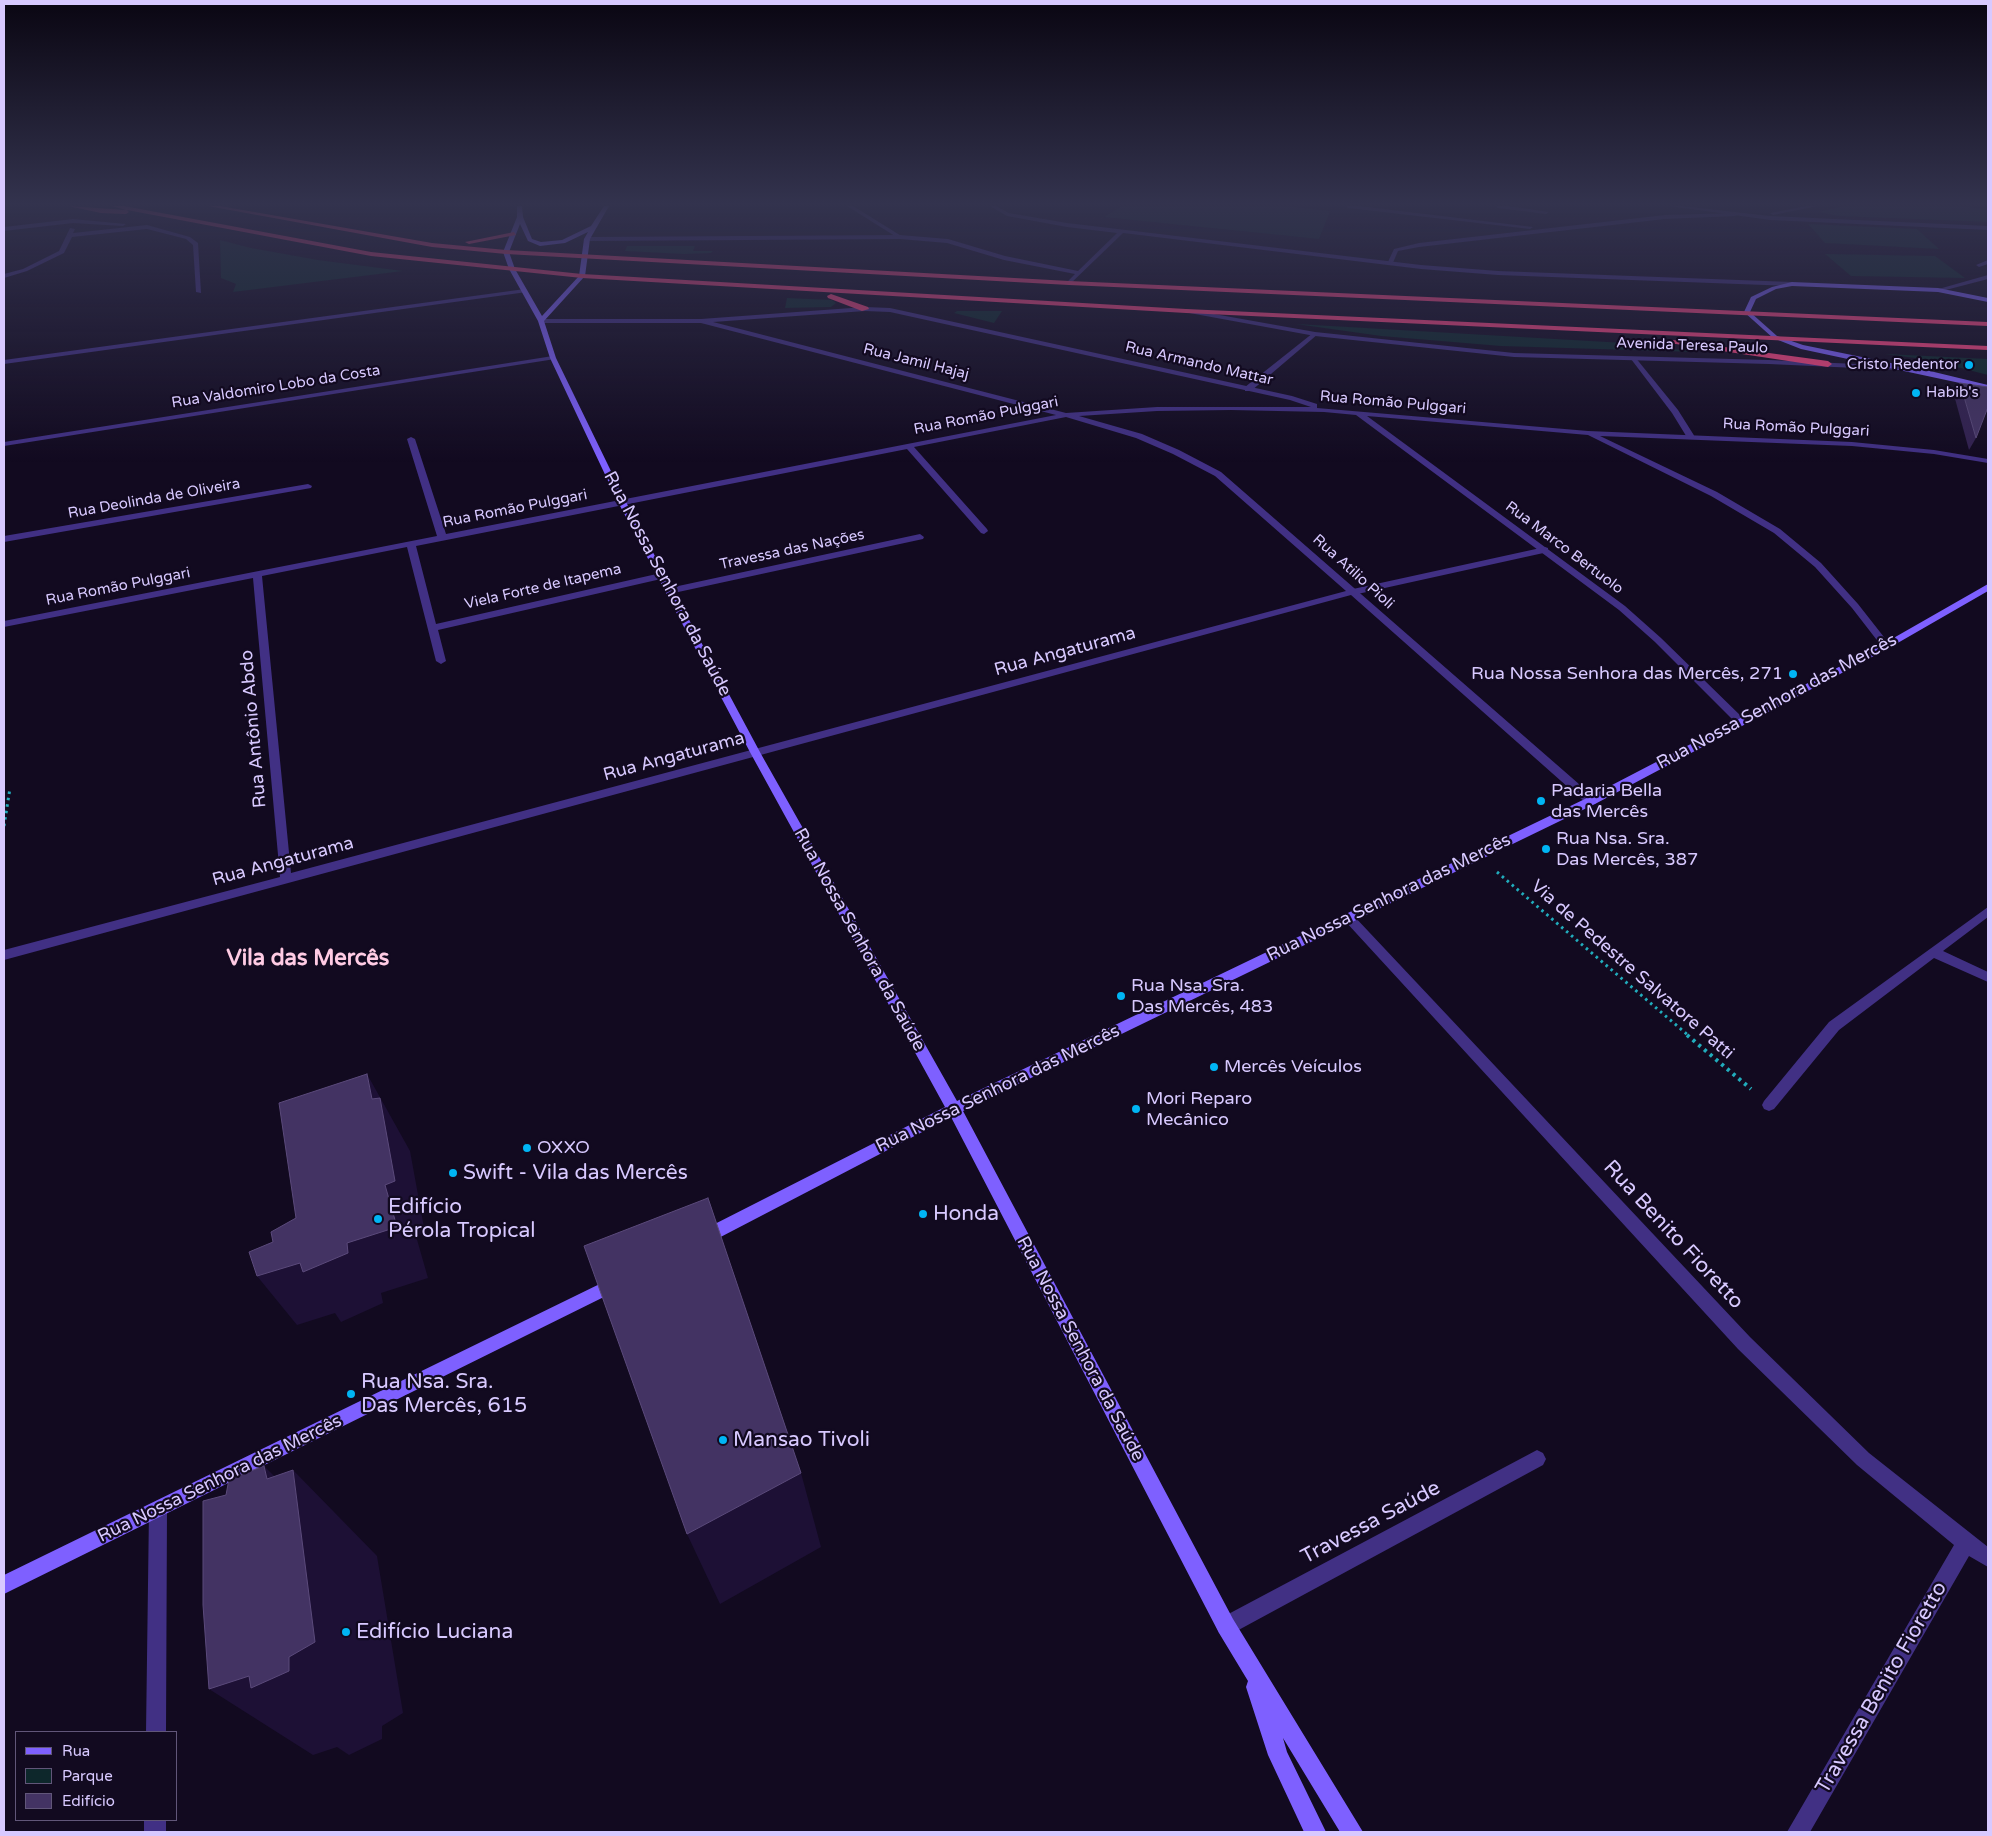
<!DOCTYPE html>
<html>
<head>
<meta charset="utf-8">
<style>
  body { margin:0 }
  #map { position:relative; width:1992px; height:1836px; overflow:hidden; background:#120a20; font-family:"Varela Round",sans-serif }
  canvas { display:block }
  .frame { position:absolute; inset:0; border:5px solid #d8c9ff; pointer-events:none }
  .legend { position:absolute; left:15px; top:1731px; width:162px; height:90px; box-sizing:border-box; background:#120a20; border:1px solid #615679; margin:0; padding:6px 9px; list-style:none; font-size:15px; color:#d8c9ff }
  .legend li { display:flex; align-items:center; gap:10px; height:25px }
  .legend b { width:25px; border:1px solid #615679 }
</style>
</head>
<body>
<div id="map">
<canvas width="1992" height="1836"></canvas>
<div class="frame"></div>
<ul class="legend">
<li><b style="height:6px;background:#7e60ff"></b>Rua</li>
<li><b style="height:14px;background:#0d272b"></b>Parque</li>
<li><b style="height:14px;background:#433363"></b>Edifício</li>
</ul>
</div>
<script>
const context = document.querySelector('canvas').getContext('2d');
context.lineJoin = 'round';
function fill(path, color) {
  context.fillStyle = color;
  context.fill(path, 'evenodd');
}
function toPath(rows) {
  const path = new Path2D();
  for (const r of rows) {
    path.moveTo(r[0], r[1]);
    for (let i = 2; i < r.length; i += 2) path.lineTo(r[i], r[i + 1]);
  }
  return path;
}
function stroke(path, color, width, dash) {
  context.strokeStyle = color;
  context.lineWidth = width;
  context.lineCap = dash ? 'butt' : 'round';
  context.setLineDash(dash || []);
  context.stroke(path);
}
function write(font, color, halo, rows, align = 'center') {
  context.font = font + ' "Varela Round",sans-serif';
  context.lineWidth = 4.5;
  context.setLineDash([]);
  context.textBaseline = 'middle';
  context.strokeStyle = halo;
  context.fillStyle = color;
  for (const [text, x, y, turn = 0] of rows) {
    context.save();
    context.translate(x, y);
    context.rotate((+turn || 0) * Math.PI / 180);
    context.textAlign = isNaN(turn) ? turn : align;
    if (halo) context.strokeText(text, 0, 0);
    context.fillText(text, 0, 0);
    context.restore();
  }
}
const green = toPath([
  [1122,206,1284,206,1330,211,1319,239,1104,217],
  [1844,206,1960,206,1988,210,1988,222,1839,216,1818,212],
  [1808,224,1917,229,1939,249,1825,243],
  [220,240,251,248,318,260,403,271,233,292,236,284,221,278],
  [627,246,695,246,693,251,713,251,711,253,684,254,625,251],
  [1825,254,1935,256,1965,278,1851,276],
  [787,298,832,300,836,303,831,307,785,308],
  [957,311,1002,311,994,323,954,313],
  [1296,324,1625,343,1697,352,1501,346,1381,336],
  [1885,354,1988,359,1988,375,1930,360]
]);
const pathFar1 = toPath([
  [4,826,10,788],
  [1497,872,1689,1036]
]);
const path = toPath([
  [1687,1035,1751,1089]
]);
const lane = toPath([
  [847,206,853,206,903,237,898,238,847,206],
  [1346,206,1359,206,1533,227,1530,229,1348,208,1346,206],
  [1496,206,1508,206,1549,212,1546,214,1498,208,1496,206],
  [1734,213,1736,216,1665,219,1419,247,1398,251,1392,265,1387,264,1394,249,1419,243,1665,215,1734,213],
  [1988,260,1988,264,1979,267,1976,265,1988,260],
  [1313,333,1318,334,1251,391,1245,391,1245,387,1313,333],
  [1631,357,1635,357,1678,410,1695,437,1694,439,1688,439,1672,413,1631,359,1631,357],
  [1545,547,1548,548,1548,552,1353,595,1348,592,1353,589,1545,547]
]);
const street = toPath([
  [990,206,996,206,1009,213,1067,223,1421,265,1498,271,1792,282,1795,284,1792,286,1498,275,1421,269,1123,233,1069,285,1066,283,1075,274,1004,260,947,243,900,239,587,241,584,239,587,237,900,235,948,239,1005,256,1078,271,1117,233,1067,227,1007,216,990,206],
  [1669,206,1682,206,1770,216,1988,226,1988,230,1770,220,1669,206],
  [1807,206,1818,206,1773,215,1770,213,1807,206],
  [73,219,126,224,123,226,73,223,4,231,4,227,73,219],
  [147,225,190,237,198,243,201,293,196,292,193,245,186,239,147,229,72,237,64,253,27,271,4,278,4,274,23,269,59,251,70,228,75,229,73,233,147,225],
  [1988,275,1988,279,1938,292,1935,290,1988,275],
  [525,289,527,292,4,364,4,360,525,289],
  [865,307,890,308,1292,396,1317,404,1317,408,1588,431,1852,442,1934,450,1988,459,1988,463,1934,454,1852,446,1600,436,1717,492,1780,529,1821,563,1858,604,1891,646,1886,649,1883,648,1852,608,1815,567,1774,533,1711,496,1588,435,1367,416,1625,606,1661,638,1744,719,1745,721,1740,724,1736,723,1655,642,1619,610,1356,415,1324,412,1231,410,1157,411,1079,416,1142,434,1179,450,1221,472,1595,798,1597,801,1595,804,1587,804,1351,595,4,960,4,950,280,877,253,578,4,627,4,621,437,536,407,439,411,437,415,439,446,534,1056,415,701,323,541,323,538,321,541,319,701,319,865,307],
  [865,311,890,312,1290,400,1311,407,1157,407,1066,413,713,322,865,311],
  [1066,417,1136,438,1173,454,1215,476,1346,591,291,873,262,576,407,547,436,661,441,664,446,661,438,630,661,579,666,576,661,573,436,624,416,546,907,449,981,533,984,534,988,531,987,529,914,447,1066,417],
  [1186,309,1315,332,1514,353,1769,360,1900,366,1904,368,1900,370,1769,364,1514,357,1315,336,1184,312,1184,310,1186,309],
  [553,356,555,357,555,359,4,446,4,442,553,356],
  [308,484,312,486,311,488,4,542,4,536,308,484],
  [920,534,924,537,923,539,669,594,664,591,669,588,920,534],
  [1988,907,1988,917,1943,951,1988,972,1988,982,1934,958,1839,1030,1774,1109,1769,1111,1764,1109,1762,1105,1764,1101,1829,1022,1988,907],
  [1349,914,1353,915,1750,1337,1869,1453,1988,1547,1988,1567,1969,1556,1810,1832,1787,1832,1954,1545,1857,1465,1738,1349,1345,921,1343,918,1349,914],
  [1537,1450,1543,1453,1546,1459,1543,1465,1233,1633,1226,1636,1219,1633,1216,1626,1219,1619,1537,1450],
  [158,1501,164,1504,167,1510,166,1732,146,1732,149,1510,152,1504,158,1501],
  [144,1820,166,1820,166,1832,144,1832,144,1820]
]);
const secondary = toPath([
  [517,206,522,206,523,217,532,239,541,242,562,240,591,226,604,206,609,206,590,239,585,276,544,321,556,358,626,502,761,754,957,1101,1587,798,1883,644,1988,584,1988,591,1889,648,1595,804,963,1111,1233,1619,1363,1832,1340,1832,1283,1738,1287,1752,1326,1832,1304,1832,1268,1755,1246,1687,1248,1681,1219,1633,951,1117,711,1242,705,1244,699,1242,697,1237,699,1232,945,1107,751,754,618,502,550,358,538,321,509,269,503,252,517,217,517,206],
  [520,224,528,241,540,246,565,243,588,232,584,239,579,276,542,316,515,269,509,252,520,224],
  [1792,282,1938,288,1988,298,1988,302,1938,292,1792,286,1776,289,1756,299,1750,312,1777,336,1803,345,1930,371,1988,385,1988,389,1801,349,1773,338,1744,312,1751,297,1772,287,1792,282],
  [614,1277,620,1279,622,1284,620,1289,4,1594,4,1575,614,1277]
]);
const highway = toPath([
  [68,206,126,210,112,206,124,206,371,252,582,274,1186,309,1988,346,1988,350,1186,313,582,278,371,256,127,210,129,212,126,214,101,213,68,206],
  [208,206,220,206,432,243,506,250,1069,281,1988,322,1988,326,1069,285,506,254,432,247,208,206],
  [514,232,516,235,469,244,465,242,514,232],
  [831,294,868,307,869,309,862,311,828,298,827,296,831,294],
  [1673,340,1828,361,1832,364,1828,367,1676,344,1673,344,1673,340]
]);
const wall = toPath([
  [1960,383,1976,438,1969,450,1954,395]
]);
const shadedWall = toPath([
  [367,1074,410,1151,425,1233,416,1236,428,1278,381,1293,383,1303,341,1322,335,1313,297,1325,257,1276,347,1243,385,1185],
  [264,1466,297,1499,293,1470,377,1556,403,1713,382,1726,382,1739,349,1755,337,1747,313,1755,209,1689],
  [801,1473,821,1547,720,1604,687,1534]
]);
const building = toPath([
  [1960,383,1988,387,1988,407,1976,438,1960,383],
  [367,1074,372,1099,380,1098,395,1181,385,1185,397,1227,347,1243,348,1253,303,1272,300,1263,257,1276,249,1252,273,1242,271,1232,296,1218,279,1103,367,1074],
  [708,1198,801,1473,687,1534,584,1246,708,1198],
  [264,1466,267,1479,293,1470,315,1642,289,1657,289,1671,251,1688,249,1676,209,1689,203,1605,203,1501,226,1495,229,1479,264,1466]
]);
const markers = [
  [1969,365,5,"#00b5f4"],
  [1916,393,5,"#00b5f4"],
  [1793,674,5,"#00b5f4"],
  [1541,801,5,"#00b5f4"],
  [1546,849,5,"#00b5f4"],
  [1121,996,5,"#00b5f4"],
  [1214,1067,5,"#00b5f4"],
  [1136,1109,5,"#00b5f4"],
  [527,1148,5,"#00b5f4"],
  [453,1173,5,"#00b5f4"],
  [923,1214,5,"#00b5f4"],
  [378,1219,5,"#00b5f4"],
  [351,1394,5,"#00b5f4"],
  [723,1440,5,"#00b5f4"],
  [346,1632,5,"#00b5f4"]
];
const farStreetnames = [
  ["Avenida Teresa Paulo",1692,346,2],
  ["Rua Jamil Hajaj",916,362,14],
  ["Rua Armando Mattar",1199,364,13],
  ["Rua Valdomiro Lobo da Costa",276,387,-9],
  ["Rua Romão Pulggari",1393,403,5],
  ["Rua Romão Pulggari",986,416,-11],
  ["Rua Romão Pulggari",1796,428,3],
  ["Rua Deolinda de Oliveira",154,499,-10],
  ["Rua Romão Pulggari",515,509,-11],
  ["Rua Marco Bertuolo",1564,548,37],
  ["Travessa das Nações",792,550,-12],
  ["Rua Atilio Pioli",1353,572,42],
  ["Rua Romão Pulggari",118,587,-11],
  ["Viela Forte de Itapema",543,587,-13]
];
const farPoinames = [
  ["Cristo Redentor",1959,365],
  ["Habib's",1926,393,"left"]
];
const streetNames = [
  ["Rua Nossa Senhora da Saúde",667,584,62],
  ["Rua Angaturama",1065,652,-15],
  ["Rua Nossa Senhora das Mercês",1777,702,-28],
  ["Rua Antônio Abdo",254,729,-95],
  ["Rua Angaturama",674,757,-15],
  ["Rua Angaturama",283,862,-15],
  ["Rua Nossa Senhora das Mercês",1389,898,-26],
  ["Rua Nossa Senhora da Saúde",859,940,61],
  ["Via de Pedestre Salvatore Patti",1632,970,41],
  ["Rua Nossa Senhora das Mercês",998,1089,-26],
  ["Rua Nossa Senhora da Saúde",1080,1349,62],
  ["Rua Nossa Senhora das Mercês",220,1479,-26]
];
const poiNames = [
  ["Rua Nossa Senhora das Mercês, 271",1783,674,"right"],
  ["Padaria Bella",1551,791],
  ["das Mercês",1551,812],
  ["Rua Nsa. Sra.",1556,839],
  ["Das Mercês, 387",1556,860],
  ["Rua Nsa. Sra.",1131,986],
  ["Das Mercês, 483",1131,1007],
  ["Mercês Veículos",1224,1067],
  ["Mori Reparo",1146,1099],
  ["Mecânico",1146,1120],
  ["OXXO",537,1148]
];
const nearPoinames = [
  ["Swift - Vila das Mercês",463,1173],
  ["Edifício",388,1207],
  ["Pérola Tropical",388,1231],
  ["Honda",933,1214],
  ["Rua Nsa. Sra.",361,1382],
  ["Das Mercês, 615",361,1406],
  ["Mansao Tivoli",733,1440],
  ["Edifício Luciana",356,1632]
];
const nearStreetnames = [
  ["Rua Benito Fioretto",1673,1235,47],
  ["Travessa Saúde",1371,1523,-28],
  ["Travessa Benito Fioretto",1882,1688,-60]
];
const districtNames = [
  ["Vila das Mercês",308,959]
];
fill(green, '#0d272b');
stroke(pathFar1, '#21acbc', 3, [2.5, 4]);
stroke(path, '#21acbc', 4, [3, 4.5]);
fill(lane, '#413084');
fill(street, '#413084');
fill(secondary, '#7e60ff');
fill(highway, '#ff4480');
fill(wall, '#322150');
fill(shadedWall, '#1d1035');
fill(building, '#433363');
stroke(building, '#5b4a7b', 1);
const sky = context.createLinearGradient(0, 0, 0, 463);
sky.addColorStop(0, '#0a0612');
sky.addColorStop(0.44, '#33334e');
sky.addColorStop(1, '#33334e00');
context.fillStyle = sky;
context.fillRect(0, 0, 1992, 463);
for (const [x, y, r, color] of markers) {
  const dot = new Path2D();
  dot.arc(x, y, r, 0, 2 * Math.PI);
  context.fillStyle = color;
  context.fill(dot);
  stroke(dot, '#120a20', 2);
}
write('15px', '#d8c9ff', '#120a20', farStreetnames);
write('15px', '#d8c9ff', '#120a20', farPoinames, 'right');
write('18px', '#d8c9ff', '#120a20', streetNames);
write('18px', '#d8c9ff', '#120a20', poiNames, 'left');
write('21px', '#d8c9ff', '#120a20', nearPoinames, 'left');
write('21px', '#d8c9ff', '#120a20', nearStreetnames);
write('bold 22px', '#ffcbe4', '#120a20', districtNames);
</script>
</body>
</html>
